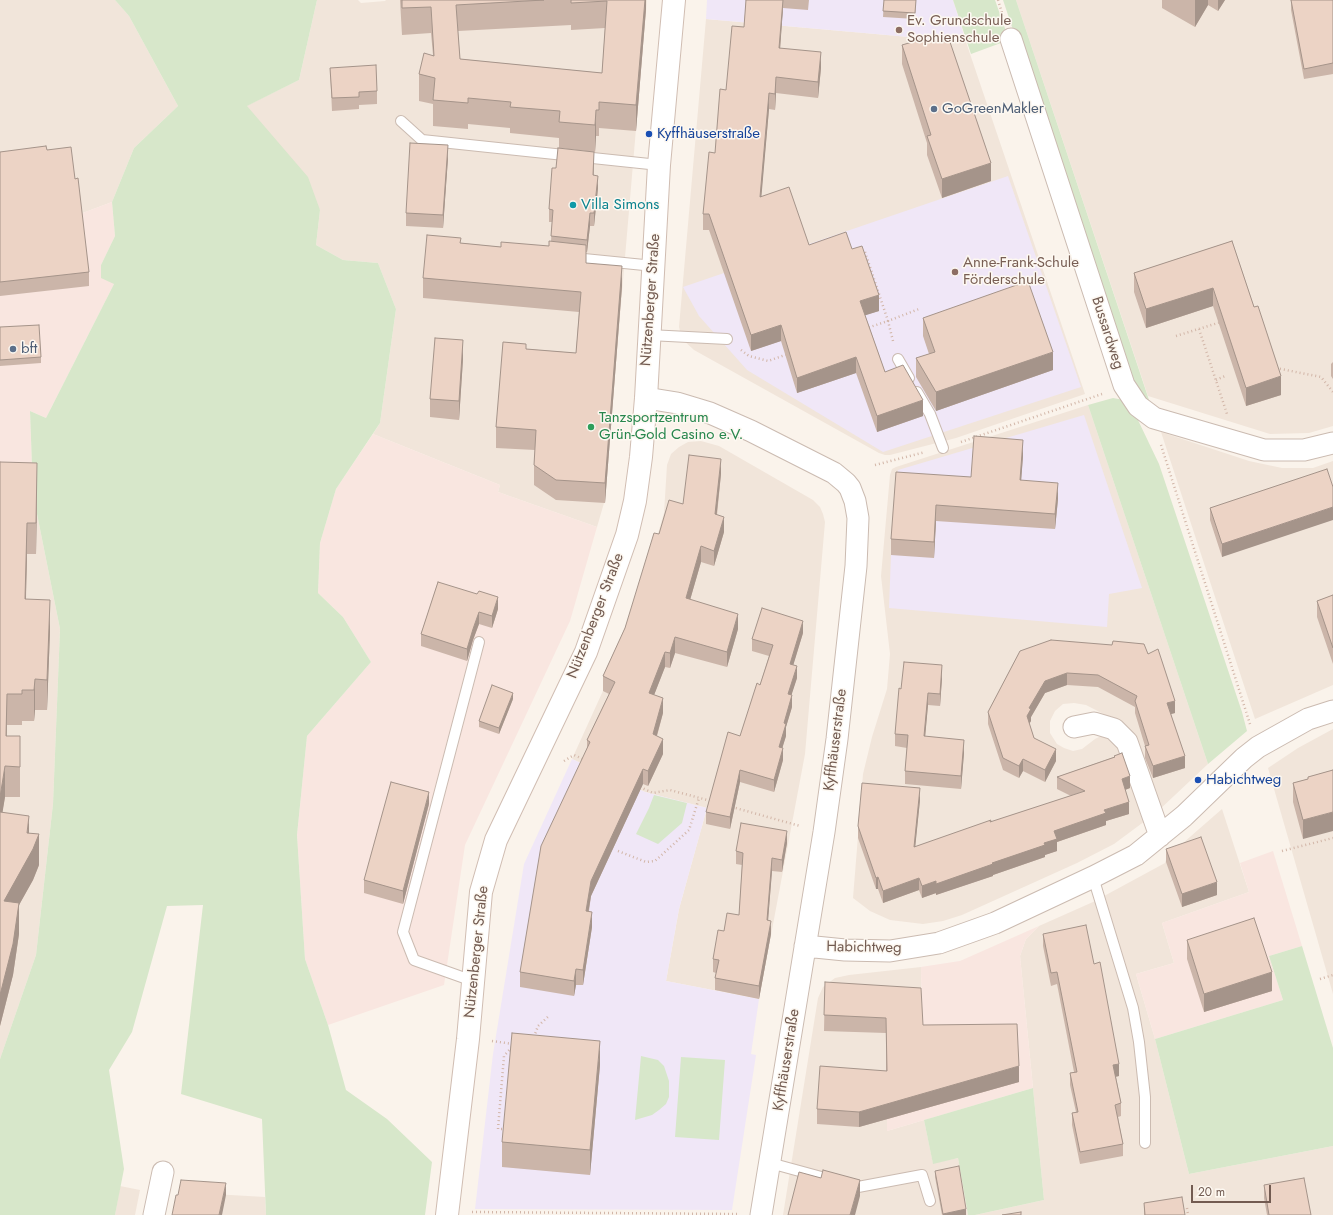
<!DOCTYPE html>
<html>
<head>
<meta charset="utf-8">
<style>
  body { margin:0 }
  #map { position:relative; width:1333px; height:1215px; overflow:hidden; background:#faf3eb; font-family:Jost,sans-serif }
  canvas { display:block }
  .scale { position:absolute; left:1191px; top:1185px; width:80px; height:18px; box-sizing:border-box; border:2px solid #725b51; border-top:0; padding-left:5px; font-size:12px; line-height:14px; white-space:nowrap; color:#725b51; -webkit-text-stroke:3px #fdf8f1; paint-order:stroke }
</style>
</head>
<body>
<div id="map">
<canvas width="1333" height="1215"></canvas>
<div class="scale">20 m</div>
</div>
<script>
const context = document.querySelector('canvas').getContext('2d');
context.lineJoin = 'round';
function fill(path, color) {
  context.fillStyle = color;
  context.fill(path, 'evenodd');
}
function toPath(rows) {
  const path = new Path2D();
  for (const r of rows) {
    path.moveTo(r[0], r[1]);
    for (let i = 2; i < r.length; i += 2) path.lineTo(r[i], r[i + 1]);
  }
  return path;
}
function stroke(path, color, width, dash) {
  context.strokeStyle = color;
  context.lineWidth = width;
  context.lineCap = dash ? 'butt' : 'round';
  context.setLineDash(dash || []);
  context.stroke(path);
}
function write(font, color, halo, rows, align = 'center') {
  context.font = font + ' Jost,sans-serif';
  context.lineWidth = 3;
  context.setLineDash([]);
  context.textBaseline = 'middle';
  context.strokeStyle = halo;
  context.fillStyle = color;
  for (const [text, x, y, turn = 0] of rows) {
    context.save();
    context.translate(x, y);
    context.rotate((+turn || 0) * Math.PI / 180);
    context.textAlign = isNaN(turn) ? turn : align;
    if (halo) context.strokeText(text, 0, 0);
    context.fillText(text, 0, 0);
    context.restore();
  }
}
const residential = toPath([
  [0,0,115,0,129,16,178,106,134,148,112,202,80,214,0,260],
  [317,0,358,0,361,3,385,1,386,0,647,0,604,503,597,527,498,492,500,485,373,434,380,423,396,309,378,263,343,260,316,245,320,210,246,106,299,80],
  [1016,0,1333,0,1333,426,1309,433,1270,434,1148,396],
  [706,19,966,42,1085,394,956,438,890,455,885,455,879,453,694,350,682,339,679,327],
  [1088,405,1208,764,1158,811,1123,724,1086,705,1074,703,1063,704,1055,711,1050,721,1050,733,1057,744,1064,748,1073,751,1082,749,1095,739,1101,736,1115,739,1145,821,1114,844,1077,863,962,915,943,921,923,924,890,920,870,911,853,898,863,774,872,737,887,689,890,654,881,576,890,475,892,469,896,467],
  [1161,432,1249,461,1282,468,1313,468,1333,461,1333,685,1255,719],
  [701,441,719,446,813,500,820,507,823,514,825,522,805,754,759,999,666,981,679,909,707,808,645,792,572,759,627,638,664,513,667,465,671,454,679,447,688,442],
  [0,493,33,494,60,629,53,804,36,955,0,1059],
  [1333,729,1333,994,1268,768,1298,748],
  [1222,809,1249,892,1162,923,1174,963,1136,974,1155,1039,1189,1174,1333,1146,1333,1215,975,1215,1044,1200,1020,956,1026,939,1039,926,1093,902,1165,863,1167,857],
  [921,967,922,1039,887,1131,924,1120,933,1163,958,1158,968,1215,783,1215,818,998,823,987,835,978,849,975],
  [120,1186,140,1190,135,1215,115,1215],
  [179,1192,265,1197,266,1215,174,1215]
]);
const commercial = toPath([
  [112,202,115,236,101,265,114,284,46,418,30,411,33,494,0,493,0,260,80,214],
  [373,434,500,485,498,492,597,527,570,621,465,845,444,985,328,1025,305,959,297,835,307,736,371,662,343,617,318,593,320,543,336,489],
  [1273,851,1302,946,1269,956,1283,1000,1155,1039,1136,974,1174,963,1162,923,1249,892,1240,863],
  [1039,926,1026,939,1020,956,1033,1088,887,1131,887,1040,922,1039,921,967,960,961]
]);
const education = toPath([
  [707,0,953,0,966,42,706,19],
  [1008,176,1081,387,883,452,747,370,699,316,683,287],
  [1084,415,1142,588,1109,594,1107,627,889,608,891,555,898,470],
  [572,759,645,792,707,808,679,909,666,981,759,999,751,1054,756,1055,732,1210,475,1209,493,1054,524,864]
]);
const green = toPath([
  [115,0,317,0,299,80,247,106,308,177,320,210,316,245,343,260,378,263,396,309,380,423,336,489,320,543,318,593,343,617,371,662,307,736,297,835,305,959,328,1025,346,1090,387,1119,432,1162,425,1215,266,1215,262,1119,181,1094,203,905,167,906,132,1032,109,1070,124,1169,115,1215,0,1215,0,1059,36,955,53,804,60,629,33,494,30,411,46,418,114,284,101,278,101,265,115,236,112,202,134,148,178,106,129,16],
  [953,0,995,0,1009,40,971,54],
  [1003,0,1016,0,1149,400,1141,398,1131,383],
  [1113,398,1124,400,1137,418,1159,464,1242,712,1247,731,1208,764,1088,405],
  [654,795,687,803,682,823,658,844,636,834,649,808],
  [1302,946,1333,1048,1333,1146,1189,1174,1155,1039,1283,1000,1269,956],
  [641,1056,658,1060,664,1066,669,1081,669,1097,666,1104,659,1110,652,1115,635,1120],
  [681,1057,725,1060,719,1140,675,1137],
  [1033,1088,1044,1200,975,1215,968,1215,958,1158,933,1164,924,1120]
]);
const path = toPath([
  [998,0,1003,16],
  [865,252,888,321,867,328],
  [1199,329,1227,414],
  [1176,336,1221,322],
  [893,341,888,321,919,309],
  [741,350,749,356,768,361,788,354],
  [1276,368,1321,377,1333,392],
  [1216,380,1225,376],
  [961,442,1102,394],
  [1161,445,1250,724],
  [875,465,925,452],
  [564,761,574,755,585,760],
  [640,787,653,793,670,790,711,801],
  [732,807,800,826],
  [618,851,646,862,655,861,689,830,699,798],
  [1282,851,1333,838],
  [1320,979,1333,975],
  [534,1037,538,1026,550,1015],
  [492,1041,513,1044],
  [506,1129,498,1129,501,1092,504,1056,512,1047],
  [1187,1208,1188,1215],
  [472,1212,737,1214]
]);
const lane = toPath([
  [401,121,422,140,659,165],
  [574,258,654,266],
  [649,335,727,339],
  [898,359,909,378],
  [917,392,930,414,943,448],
  [1093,877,1133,1008,1139,1042,1145,1097,1145,1143],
  [473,981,414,960,403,932,479,642],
  [770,1163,858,1187,922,1175,930,1201]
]);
const street = toPath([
  [1011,39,1124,385,1138,406,1154,418,1264,450,1304,450,1333,443],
  [646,398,677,403,710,413,751,431,834,473,846,483,850,488,855,501,858,518,856,566,837,739,824,832,761,1215],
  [1074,727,1094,723,1114,729,1127,742,1160,836],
  [805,946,845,950,890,951,939,943,995,923,1093,877,1136,855,1184,816,1244,758,1258,747,1308,719,1333,711],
  [154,1215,163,1172]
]);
const secondary = toPath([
  [447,1215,468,1039,481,892,496,840,586,652,627,535,635,501,641,457,646,398,659,165,674,0]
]);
const wall = toPath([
  [400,0,646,0,646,9,636,131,599,128,599,136,596,136,595,152,559,148,559,138,510,133,510,128,468,124,468,129,433,126,433,104,419,101,419,74,433,55,431,33,402,35],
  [571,25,571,30,605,28,602,73,460,59,458,31],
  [746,0,809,0,808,10,783,8,780,48,821,68,818,98,776,93,775,110,769,109,761,196,809,245,852,249,879,311,865,315,885,372,923,416,877,432,856,373,797,393,781,341,751,351,709,230,703,230,703,214,715,153,726,90,744,27],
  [884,0,916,0,915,19,883,17],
  [1162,0,1225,0,1218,11,1208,5,1195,27,1162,8],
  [1291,0,1333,0,1333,74,1304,79,1291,10],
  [902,45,991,181,942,198,927,155,927,143,902,64],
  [330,68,377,91,377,104,359,105,359,109,332,111],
  [47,150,89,272,89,286,0,296,0,152],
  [448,158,443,228,406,226,406,213],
  [594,165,593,175,598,188,594,226,590,226,587,252,586,252,586,263,622,286,605,503,556,500,534,485,534,465,535,450,496,448,496,427,526,349,576,353,579,312,423,298,423,278,461,243,501,247,549,246,551,242,552,222,549,222,549,209,556,168],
  [1232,241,1254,307,1281,395,1246,406,1213,306,1146,328,1134,292,1134,273],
  [923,318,1053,370,936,411,916,377,916,358,929,354,923,336],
  [0,327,41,357,41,363,0,366],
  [463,359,459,420,430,417,430,399],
  [1333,362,1333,379,1331,376,1331,364],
  [1023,456,1021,480,1058,499,1055,529,936,521,934,558,891,555,891,539,971,477],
  [0,462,37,494,36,554,27,554,26,599,50,631,47,710,35,710,34,721,22,721,22,725,7,725,6,736,20,736,20,797,5,797,2,813,29,833,39,865,33,880,19,905,19,934,13,975,0,1026],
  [721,474,717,515,724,532,714,566,701,562,690,600,738,629,727,667,675,653,670,668,665,667,654,695,663,713,657,736,663,754,648,786,643,784,591,896,589,911,592,927,583,985,576,985,574,996,520,987,520,972,587,748,587,740,609,694,603,691,603,676,625,628,659,534,683,504],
  [1333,487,1222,557,1210,520,1210,508],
  [438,582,498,609,492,628,479,624,473,640,467,661,421,646,421,634],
  [1333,595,1333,664,1317,617,1317,601],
  [803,633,793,665,797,678,791,695,792,707,786,727,786,736,782,748,783,760,774,792,740,782,730,829,706,824,706,812,740,736,760,685,769,656,752,651,752,639],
  [1020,651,1148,654,1175,713,1171,714,1185,768,1153,778,1145,758,1145,746,1135,713,1135,707,1098,687,1067,685,1045,693,1031,717,1031,721,1029,723,1034,738,1056,761,1045,782,1023,771,1019,778,1003,770,988,724,988,712],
  [942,678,940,706,928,705,925,737,964,753,961,789,905,784,905,771,907,748,895,746,895,734,901,689],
  [513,699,499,734,479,727,479,721],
  [1114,756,1130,788,1125,790,1129,814,1106,821,1106,825,1057,842,1057,851,1045,855,1045,857,993,875,993,876,936,895,936,893,922,898,919,890,883,903,878,889,876,889,858,838,858,826,920,800,915,847,1071,796,1057,789,1057,777,1114,757],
  [1333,770,1303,839,1293,802,1293,783,1308,779,1308,777],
  [429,804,403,904,364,893,364,880],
  [787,843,782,872,772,871,768,921,771,934,759,999,715,990,715,978,716,973,713,972,713,959,724,931,739,915,742,865,736,864,736,851],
  [1166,849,1217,895,1182,907,1166,862],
  [1043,934,1094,964,1119,1076,1116,1077,1121,1103,1121,1116,1118,1117,1123,1144,1123,1156,1080,1164,1072,1125,1072,1113,1076,1112,1070,1085,1070,1073,1074,1072,1057,984,1051,986,1043,946],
  [1187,940,1272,991,1204,1012,1187,959],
  [825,982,923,1025,1019,1082,859,1127,817,1124,817,1109,886,1071,886,1033,824,1031],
  [600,1065,590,1175,502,1167,502,1142],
  [935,1171,966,1215,942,1215,935,1177],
  [1264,1185,1311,1215,1267,1215,1264,1198],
  [1144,1203,1185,1215,1144,1215]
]);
const shadedWall = toPath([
  [645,0,646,0,646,9,636,131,636,105],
  [783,0,783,8,779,64,779,48],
  [1195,0,1208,0,1208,5,1195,27],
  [1218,0,1225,0,1218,11],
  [821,52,821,68,818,98,818,82],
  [776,77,776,93,775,110,775,94],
  [769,93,769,109,760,213,760,197],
  [596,110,596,136,595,152,595,125],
  [448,145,448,158,443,228,443,215],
  [594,152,594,165,593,188,593,175],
  [991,163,991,181,942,198,942,179],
  [598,176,598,188,594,226,594,213],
  [590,213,590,226,587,252,587,240],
  [622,266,622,286,605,503,605,483],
  [1213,288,1213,306,1146,328,1146,309],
  [879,295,879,311,860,317,860,301],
  [781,325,781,341,751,351,751,335],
  [463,340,463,359,459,420,459,401],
  [1053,352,1053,370,936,411,936,392],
  [856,357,856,373,797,393,797,378],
  [1281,376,1281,395,1246,406,1246,388],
  [923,400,923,416,877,432,877,416],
  [1023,440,1023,456,1020,496,1020,480],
  [721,459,721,474,715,529,715,514],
  [37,463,37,494,36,554,36,523],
  [1058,483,1058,499,1055,529,1055,514],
  [936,505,936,521,934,558,934,542],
  [1333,507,1333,520,1222,557,1222,544],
  [724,517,724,532,714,566,714,551],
  [27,523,27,554,25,630,25,599],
  [701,546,701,562,686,614,686,598],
  [498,597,498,609,492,628,492,616],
  [50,600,50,631,47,710,47,680],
  [479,612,479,624,473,640,467,661,467,649,473,629],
  [738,614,738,629,727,667,727,652],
  [803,621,803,633,790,676,790,664],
  [675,637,675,653,670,668,670,653],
  [665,652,665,667,649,708,649,693],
  [942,665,942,678,940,706,940,694],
  [797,666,797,678,788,706,788,694],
  [1067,673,1067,685,1045,693,1031,717,1031,721,1027,728,1027,716,1029,708,1045,681],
  [35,679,35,710,34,721,34,690],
  [513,693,513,699,499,734,499,728],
  [928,693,928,705,924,749,924,736],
  [7,694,7,725,6,767,6,736],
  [792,695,792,707,786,727,786,736,779,759,779,747,784,723],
  [663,698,663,713,653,749,653,734],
  [1175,701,1175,713,1167,715,1167,703],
  [663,739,663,754,648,786,648,771],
  [964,740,964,753,961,789,961,776],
  [783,748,783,760,774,792,774,780],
  [1056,749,1056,761,1045,782,1045,770],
  [1185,756,1185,768,1153,778,1153,766],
  [1023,759,1023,771,1019,778,1019,766],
  [5,766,5,797,0,828,0,797],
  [643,769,643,784,591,896,586,926,586,911,591,881],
  [740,770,740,782,730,829,730,817],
  [1130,776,1130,788,1122,791,1122,779],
  [920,788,920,800,914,859,914,847],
  [429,792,429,804,403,904,403,891],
  [1129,802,1129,814,1106,821,1106,825,1057,842,1057,851,1045,855,1045,857,993,875,993,876,936,895,936,884,1044,843,1054,831,1104,810],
  [1333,812,1333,831,1303,839,1303,820],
  [29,816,29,847,39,834,39,865,33,880,19,905,19,934,13,975,0,1026,0,995,4,901,27,833],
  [787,831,787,843,782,872,782,860],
  [772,858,772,871,767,933,767,920],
  [878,877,878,889,876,889,876,878],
  [919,878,919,890,883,903,883,891],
  [936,881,936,893,922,898,922,886],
  [1217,882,1217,895,1182,907,1182,894],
  [592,912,592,927,583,985,583,970],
  [771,921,771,934,759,999,759,986],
  [576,969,576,985,574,996,574,981],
  [1272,972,1272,991,1204,1012,1204,994],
  [600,1041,600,1065,590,1175,590,1150],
  [1119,1064,1119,1076,1113,1077,1113,1065],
  [1019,1066,1019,1082,859,1127,859,1112],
  [860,1180,860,1196,855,1215,850,1215],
  [226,1183,226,1195,222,1215,219,1215],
  [966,1209,966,1215,943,1215,943,1214]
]);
const building = toPath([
  [402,0,544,0,456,5,460,59,602,73,607,1,571,3,571,0,645,0,636,105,599,102,599,110,596,110,595,125,559,122,560,111,510,107,511,102,468,98,468,103,433,100,435,78,419,74,424,53,434,56,431,7,402,8,402,0],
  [746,0,783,0,779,48,821,52,818,82,776,77,775,94,769,93,760,197,789,187,809,245,846,232,852,249,862,246,879,295,860,301,885,372,903,365,923,400,877,416,856,357,797,378,781,325,751,335,709,214,703,214,709,152,715,153,720,89,726,90,732,26,744,27,746,0],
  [884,0,916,0,915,13,883,11,884,0],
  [1291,0,1333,0,1333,63,1304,69,1291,0],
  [919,40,950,42,991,163,942,179,927,136,931,135,902,45,919,40],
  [376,65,377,91,359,92,359,97,332,98,330,68,376,65],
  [410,143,448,145,443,215,406,213,410,143],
  [46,146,47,150,71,147,75,179,78,178,89,272,0,282,0,152,46,146],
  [558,148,594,152,593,175,598,176,594,213,590,213,587,240,551,236,553,210,549,209,552,168,556,168,558,148],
  [427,235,461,238,460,243,501,247,501,242,549,246,549,241,586,245,586,263,622,266,605,483,556,480,534,465,536,430,496,427,503,342,526,344,526,349,576,353,581,292,423,278,427,235],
  [1232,241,1254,307,1258,306,1281,376,1246,388,1213,288,1146,309,1134,273,1232,241],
  [1028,281,1053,352,936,392,916,358,935,352,923,318,1028,281],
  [39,325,41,357,0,360,0,327,39,325],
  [435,338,463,340,459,401,430,399,435,338],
  [974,436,1023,440,1020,480,1058,483,1055,514,936,505,934,542,891,539,896,472,971,477,974,436],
  [689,455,721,459,715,514,724,517,714,551,701,546,686,598,738,614,727,652,675,637,670,653,665,652,649,693,663,698,653,734,663,739,648,771,643,769,591,881,586,911,592,912,583,970,576,969,574,981,520,972,541,846,590,742,587,740,615,682,603,676,625,628,654,533,659,534,669,500,683,504,689,455],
  [0,462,37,463,36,523,27,523,25,599,50,600,47,680,35,679,34,690,22,690,22,694,7,694,6,736,20,736,20,767,5,766,0,797,0,462],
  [1327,469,1333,487,1333,507,1222,544,1210,508,1327,469],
  [438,582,477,594,479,591,498,597,492,616,479,612,473,629,467,649,421,634,438,582],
  [1333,595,1333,648,1317,601,1333,595],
  [762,608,803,621,790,664,797,666,788,694,792,695,784,723,786,724,779,747,783,748,774,780,740,770,730,817,706,812,728,732,740,736,757,683,760,685,773,645,752,639,762,608],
  [1051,640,1112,645,1113,641,1144,644,1148,654,1158,649,1175,701,1167,703,1185,756,1153,766,1145,746,1149,745,1135,701,1137,696,1098,675,1067,673,1045,681,1029,708,1031,709,1027,716,1034,738,1056,749,1045,770,1023,759,1019,766,1003,758,988,712,1020,651,1051,640],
  [904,662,942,665,940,694,928,693,924,736,964,740,961,776,905,771,908,735,895,734,899,688,901,689,904,662],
  [492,685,513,693,499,728,479,721,492,685],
  [1122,753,1130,776,1122,779,1129,802,1104,810,1106,813,1054,831,1057,839,1044,843,1045,845,992,863,993,864,936,884,936,881,922,886,919,878,883,891,878,877,876,878,858,826,862,783,920,788,914,847,991,820,990,822,1085,791,1057,777,1115,757,1114,756,1122,753],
  [1333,770,1333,812,1303,820,1293,783,1308,779,1308,777,1333,770],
  [391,782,429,792,403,891,364,880,391,782],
  [0,812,29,816,27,833,39,834,33,849,4,901,19,903,13,944,0,995,0,812],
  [741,823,787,831,782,860,772,858,767,920,771,921,759,986,715,978,719,960,713,959,718,930,724,931,727,913,739,915,743,853,736,851,741,823],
  [1201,837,1217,882,1182,894,1166,849,1201,837],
  [1254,918,1272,972,1204,994,1187,940,1254,918],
  [1086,925,1094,964,1100,962,1119,1064,1113,1065,1121,1103,1115,1105,1123,1144,1080,1152,1072,1113,1078,1112,1070,1073,1077,1072,1057,972,1051,973,1043,934,1086,925],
  [825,982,921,988,923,1025,1017,1024,1019,1066,859,1112,817,1109,820,1066,887,1071,886,1018,824,1015,825,982],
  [512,1033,600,1041,590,1150,502,1142,512,1033],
  [959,1166,966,1209,943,1214,935,1171,959,1166],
  [823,1170,860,1180,850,1215,788,1215,799,1172,821,1178,823,1170],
  [1304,1178,1311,1215,1269,1215,1264,1185,1304,1178],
  [181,1180,226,1183,219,1215,172,1215,176,1195,178,1195,181,1180],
  [1182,1197,1185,1215,1145,1215,1144,1203,1182,1197],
  [1021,1212,1021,1215,1002,1215,1021,1212]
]);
const markers = [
  [899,30,4,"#8d6e63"],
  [934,109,4,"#5c6f8a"],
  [649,134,4,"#1a4fb4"],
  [573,205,4,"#0f9aa8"],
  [955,272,4,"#8d6e63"],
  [13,349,4,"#5c6f8a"],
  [591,427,4,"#2e9e5b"],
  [1198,780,4,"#1a4fb4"]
];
const educationNames = [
  ["Ev. Grundschule",907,21],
  ["Sophienschule",907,38],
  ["Anne-Frank-Schule",963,263],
  ["Förderschule",963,280]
];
const serviceNames = [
  ["GoGreenMakler",942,109],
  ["bft",21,349]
];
const transitNames = [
  ["Kyffhäuserstraße",657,134],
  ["Habichtweg",1206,780]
];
const cultureNames = [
  ["Villa Simons",581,205]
];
const streetNames = [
  ["Nützenberger Straße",651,300,-86],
  ["Bussardweg",1107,333,72],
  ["Nützenberger Straße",596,616,-69],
  ["Kyffhäuserstraße",836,740,-83],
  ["Habichtweg",864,948,1],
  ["Nützenberger Straße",477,952,-84],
  ["Kyffhäuserstraße",787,1060,-81]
];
const leisureNames = [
  ["Tanzsportzentrum",599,418],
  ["Grün-Gold Casino e.V.",599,435]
];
fill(residential, '#f1e5da');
fill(commercial, '#f9e6e0');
fill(education, '#f0e7f7');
fill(green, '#d7e7ca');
stroke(lane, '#cbbbb1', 12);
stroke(street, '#cbbbb1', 23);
stroke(secondary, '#d0bdb2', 24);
stroke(path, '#d2b6a8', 2.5, [1, 3]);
stroke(lane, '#fff', 10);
stroke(street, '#fff', 21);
stroke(secondary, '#fff', 22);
fill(wall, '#cbb5a9');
fill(shadedWall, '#a5948a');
fill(building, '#ecd3c5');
stroke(building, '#a5948a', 1);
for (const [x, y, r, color] of markers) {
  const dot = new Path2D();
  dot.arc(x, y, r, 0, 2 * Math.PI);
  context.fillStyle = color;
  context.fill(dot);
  stroke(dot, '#fdf8f1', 1.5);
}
write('15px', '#785e54', '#fdf8f1', educationNames, 'left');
write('15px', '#4e5e75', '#fdf8f1', serviceNames, 'left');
write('15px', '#164399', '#fdf8f1', transitNames, 'left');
write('15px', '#0d838f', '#fdf8f1', cultureNames, 'left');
write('15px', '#725b51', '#fdf8f1', streetNames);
write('15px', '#27864d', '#fdf8f1', leisureNames, 'left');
</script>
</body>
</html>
